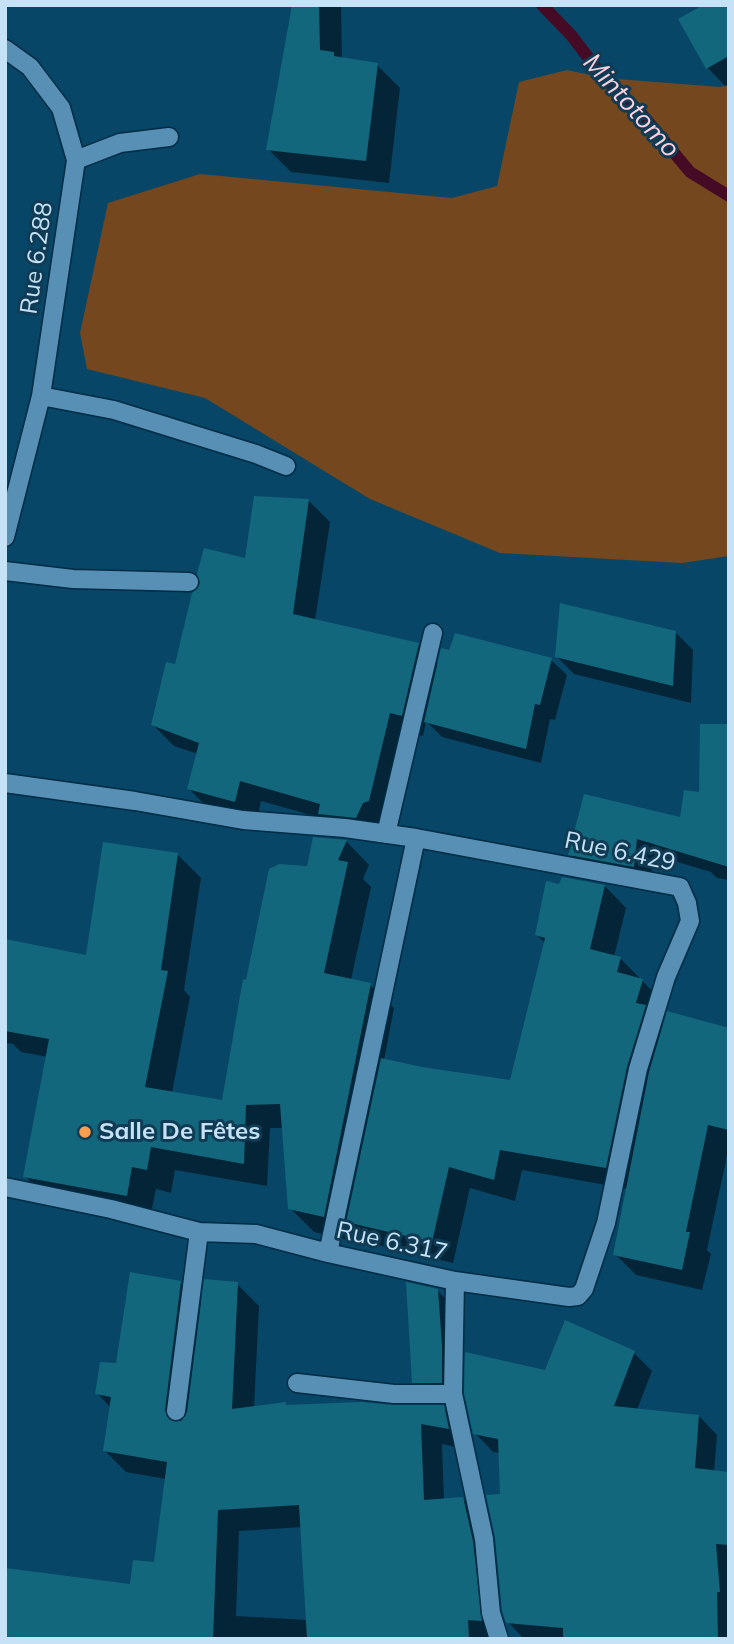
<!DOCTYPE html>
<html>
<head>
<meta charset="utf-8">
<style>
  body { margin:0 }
  #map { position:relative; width:734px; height:1644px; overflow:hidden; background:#084667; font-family:Mulish,sans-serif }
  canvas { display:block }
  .frame { position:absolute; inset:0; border:7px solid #c6e2f6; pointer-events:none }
</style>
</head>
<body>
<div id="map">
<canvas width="734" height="1644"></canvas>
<div class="frame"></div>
</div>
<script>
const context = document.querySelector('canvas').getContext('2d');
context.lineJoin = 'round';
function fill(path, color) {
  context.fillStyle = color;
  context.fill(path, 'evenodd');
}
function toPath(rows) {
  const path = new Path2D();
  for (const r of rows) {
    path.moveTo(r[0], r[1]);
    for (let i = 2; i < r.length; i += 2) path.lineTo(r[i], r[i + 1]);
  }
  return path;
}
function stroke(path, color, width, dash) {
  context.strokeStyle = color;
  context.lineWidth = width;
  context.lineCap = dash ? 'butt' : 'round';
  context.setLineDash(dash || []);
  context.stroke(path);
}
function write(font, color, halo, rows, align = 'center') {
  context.font = font + ' Mulish,sans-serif';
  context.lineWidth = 6;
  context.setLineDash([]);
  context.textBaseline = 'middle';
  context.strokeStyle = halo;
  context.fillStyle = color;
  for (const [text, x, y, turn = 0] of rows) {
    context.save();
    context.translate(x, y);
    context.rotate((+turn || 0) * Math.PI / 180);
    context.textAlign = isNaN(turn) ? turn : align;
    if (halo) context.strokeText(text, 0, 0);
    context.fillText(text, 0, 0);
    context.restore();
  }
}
const green = toPath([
  [567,70,604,78,720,87,729,85,729,556,682,563,500,553,370,499,205,398,87,369,80,333,108,203,200,174,452,198,497,186,519,82]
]);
const shadow = toPath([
  [294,5,341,5,342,59,377,65,400,88,389,183,291,172,268,149],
  [729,5,729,84,725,86,708,68,681,20],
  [309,501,330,522,315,621,418,645,439,665,551,660,567,675,555,720,550,719,541,763,442,737,426,721,423,736,411,733,377,838,325,819,261,801,256,822,210,810,189,789,198,754,174,746,153,725,176,666,247,560],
  [675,632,693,650,691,703,574,674,556,656],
  [729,770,729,880,717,878,711,872,654,855,650,883,587,871,570,854,681,819,700,794],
  [346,841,369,865,363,879,371,887,351,980,370,985,394,1008,384,1060,421,1069,512,1082,546,944,537,935,561,886,605,886,626,908,614,957,620,958,663,1002,658,1020,665,1027,729,1030,729,1146,707,1250,711,1254,702,1290,636,1275,615,1254,628,1189,522,1170,515,1201,470,1188,453,1263,370,1243,351,1224,347,1240,314,1232,290,1208,283,1128,270,1128,267,1186,175,1170,171,1193,156,1189,150,1218,48,1200,25,1176,48,1057,21,1052,13,1044,5,1043,5,941,88,957,177,854,201,878,184,990,190,997,172,1093,223,1102,247,982,308,867],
  [180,1283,203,1305,237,1284,259,1306,254,1408,443,1407,465,1429,469,1450,442,1444,444,1500,463,1499,484,1520,502,1639,5,1639,132,1586,155,1564,166,1479,126,1472,105,1451,111,1408,97,1393],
  [303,1527,308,1620,236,1616,239,1531],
  [438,1291,456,1309,459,1400,431,1400,413,1382],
  [634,1353,652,1371,637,1410,699,1416,717,1435,714,1472,729,1474,729,1639,524,1639,508,1622,501,1453,493,1452,475,1433,546,1372]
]);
const stream = toPath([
  [542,5,571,35,604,78,640,112,690,172,729,196]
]);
const building = toPath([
  [292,5,319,5,320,50,334,52,334,56,378,63,366,161,266,150],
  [703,5,729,5,729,56,706,69,678,19],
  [254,496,309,499,293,614,419,643,402,716,390,713,369,801,363,803,356,818,318,814,320,804,240,781,235,802,187,789,199,743,151,725,166,662,175,664,192,593,198,588,200,583,197,574,204,548,245,558],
  [560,603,676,631,673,686,555,657],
  [455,633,552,658,540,705,535,704,526,749,424,722,441,648,449,650],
  [700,724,729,724,729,867,637,839,634,867,568,855,584,794,680,817,684,790,699,792],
  [313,837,347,840,338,860,348,862,324,973,371,983,324,1217,288,1209,280,1104,246,1105,244,1164,151,1147,147,1170,132,1167,127,1196,23,1177,49,1039,5,1031,5,939,86,955,103,842,178,853,161,970,168,971,145,1087,222,1100,243,979,246,980,269,869,279,864,307,866],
  [562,877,605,885,590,949,621,957,617,972,643,979,636,1003,646,1005,627,1067,606,1168,500,1150,494,1180,449,1167,432,1242,346,1222,381,1058,422,1067,510,1080,545,938,535,935,546,881,559,884],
  [667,1011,729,1028,729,1130,708,1125,686,1232,690,1232,682,1270,613,1255,649,1072],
  [130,1272,181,1281,165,1410,170,1420,181,1421,187,1412,204,1279,238,1282,232,1409,286,1402,286,1405,361,1402,394,1405,444,1405,449,1429,421,1424,424,1500,463,1497,473,1541,482,1621,468,1620,469,1639,307,1639,299,1505,218,1510,213,1639,5,1639,5,1568,130,1584,133,1560,154,1562,167,1462,103,1451,111,1397,95,1394,100,1362,116,1363],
  [406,1282,438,1289,442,1346,442,1383,412,1383],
  [565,1320,635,1351,614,1406,699,1415,695,1468,729,1472,729,1545,716,1544,720,1592,717,1592,718,1639,563,1639,563,1628,506,1623,502,1611,495,1537,486,1495,500,1494,498,1439,473,1434,464,1393,465,1352,545,1370]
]);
const minor = toPath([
  [5,49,30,67,61,108,76,160,41,396,5,537],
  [76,160,120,143,169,137],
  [41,396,114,410,256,454,286,466],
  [5,571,73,579,189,582],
  [5,783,135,801,243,820,345,828,416,838,680,887,687,903,690,921,666,977,638,1069,606,1223,584,1289,578,1296,569,1297,455,1281],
  [386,834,433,633],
  [5,1187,111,1209,199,1232,256,1234,328,1253,455,1281,453,1394,484,1539,491,1613,499,1639],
  [328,1253,416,838],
  [297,1383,394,1394,453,1394],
  [176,1411,199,1232]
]);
const markers = [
  [85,1132,7,"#fa9f4e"]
];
const streetNames = [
  ["Rue 6.288",37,258,-82],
  ["Rue 6.429",620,852,12],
  ["Rue 6.317",392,1242,12]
];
const poiNames = [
  ["Salle De Fêtes",99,1132]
];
const waterNames = [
  ["Mintotomo",631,106,48]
];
fill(green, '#75471e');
fill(shadow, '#0007');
stroke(stream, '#460b24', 12);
fill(building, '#13677c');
stroke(minor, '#002b44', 21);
stroke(minor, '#588fb4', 18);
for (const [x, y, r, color] of markers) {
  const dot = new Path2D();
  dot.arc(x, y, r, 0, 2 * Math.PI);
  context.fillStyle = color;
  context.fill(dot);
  stroke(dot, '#103b54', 2.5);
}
write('24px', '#c6e2f6', '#103b54', streetNames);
write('bold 24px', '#c6e2f6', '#103b54', poiNames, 'left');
write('italic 26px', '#fbd1dd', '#103b54', waterNames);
</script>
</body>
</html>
